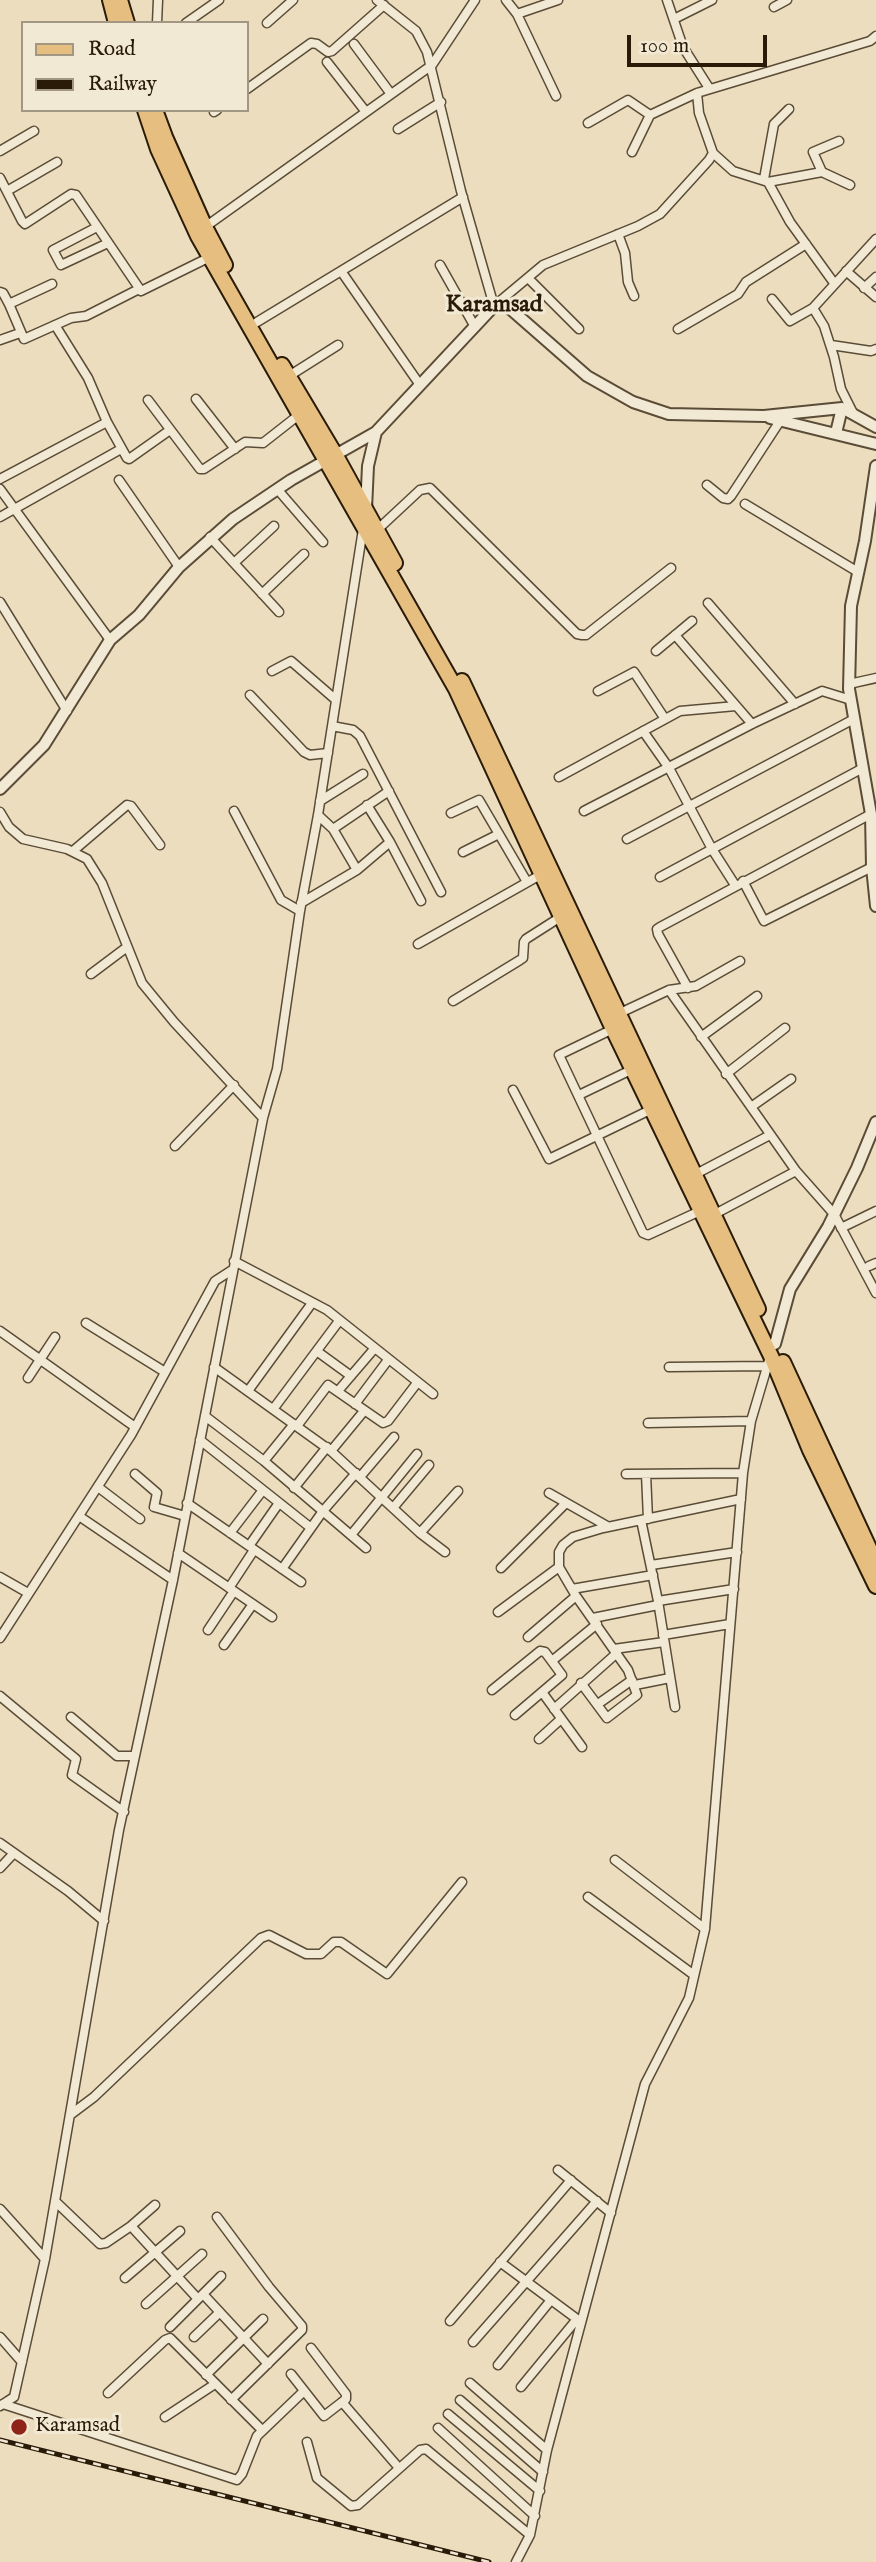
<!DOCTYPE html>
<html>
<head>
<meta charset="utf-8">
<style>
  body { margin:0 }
  #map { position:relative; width:876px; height:2562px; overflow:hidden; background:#ebddbe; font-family:"IM FELL English",serif }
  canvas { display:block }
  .legend { position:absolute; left:21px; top:21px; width:228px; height:91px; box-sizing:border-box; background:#f2e9d5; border:2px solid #a29783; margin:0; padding:9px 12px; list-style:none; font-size:21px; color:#291b08 }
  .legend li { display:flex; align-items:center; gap:14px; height:35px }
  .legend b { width:35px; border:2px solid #a29783 }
  .scale { position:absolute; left:627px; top:35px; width:140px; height:32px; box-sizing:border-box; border:4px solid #291b08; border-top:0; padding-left:9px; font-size:21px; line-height:24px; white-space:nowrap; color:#291b08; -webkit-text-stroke:5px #f2e9d5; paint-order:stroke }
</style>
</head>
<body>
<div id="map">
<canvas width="876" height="2562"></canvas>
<ul class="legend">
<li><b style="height:9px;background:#e6be7f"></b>Road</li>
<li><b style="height:9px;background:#291b08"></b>Railway</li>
</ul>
<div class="scale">100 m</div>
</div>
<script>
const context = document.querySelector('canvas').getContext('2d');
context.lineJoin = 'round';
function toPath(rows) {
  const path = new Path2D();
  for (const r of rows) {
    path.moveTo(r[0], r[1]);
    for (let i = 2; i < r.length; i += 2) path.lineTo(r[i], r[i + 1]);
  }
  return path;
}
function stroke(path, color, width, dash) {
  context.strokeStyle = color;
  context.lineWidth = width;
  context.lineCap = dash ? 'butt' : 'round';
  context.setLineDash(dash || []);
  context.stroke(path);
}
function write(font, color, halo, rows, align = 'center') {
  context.font = font + ' "IM FELL English",serif';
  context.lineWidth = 6;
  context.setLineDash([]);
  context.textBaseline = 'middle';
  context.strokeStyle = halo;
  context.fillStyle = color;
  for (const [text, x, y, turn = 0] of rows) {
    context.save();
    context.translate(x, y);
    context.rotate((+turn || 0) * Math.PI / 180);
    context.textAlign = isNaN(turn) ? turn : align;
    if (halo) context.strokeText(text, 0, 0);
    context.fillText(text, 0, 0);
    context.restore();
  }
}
const minor = toPath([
  [377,0,416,31,427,52,461,191,494,306,543,265,638,226,660,214,709,160,713,153,699,113,697,93,870,41,876,36],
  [506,0,517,14,556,96],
  [667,0,683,47,709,88],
  [774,7,787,0],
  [517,14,558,0],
  [674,19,712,0],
  [157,23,158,0],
  [186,23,219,0],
  [267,23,293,0],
  [354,44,391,94],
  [327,62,366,112],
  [247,89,311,43,317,44,328,52,332,51,384,5],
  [214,112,217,110],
  [588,123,628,100,650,115],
  [398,129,441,102],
  [0,151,34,131],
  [632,152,650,115,697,93],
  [713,153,733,171,768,182,790,222,834,283],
  [822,172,813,152,839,141],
  [0,178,22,221,25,224,71,194,76,195,141,291,210,257],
  [764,179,774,124,789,109],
  [768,182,822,172,850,185],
  [7,191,57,162],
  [97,227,53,250,61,265,108,243],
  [205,227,432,65,475,0],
  [618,234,625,253,628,282,634,296],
  [440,265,475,327],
  [341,271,420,385],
  [846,271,876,297],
  [528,278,579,329],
  [864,288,876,277],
  [0,292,3,293,9,304,24,339,71,318,86,316,139,289],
  [772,299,790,321,813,308],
  [9,304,52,284],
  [257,322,463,197],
  [55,325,88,378,107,422,127,458,129,459,170,430],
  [678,329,738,294,746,282,806,244],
  [0,340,20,333],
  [831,345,871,351,876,349],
  [289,376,338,345],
  [196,399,235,449],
  [148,400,200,469,204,469,245,442,263,443,300,414],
  [854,415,841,389,834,357,824,326,813,308,876,239],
  [0,479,107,422],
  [119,480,179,567],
  [707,485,723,498,728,499,731,496,780,421],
  [0,489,110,640],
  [278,490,323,542],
  [745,504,858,572],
  [0,517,121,449],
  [376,531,420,490,430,488,577,634,582,635,586,635,671,568],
  [210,537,279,612],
  [234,563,274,526],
  [262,594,304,554],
  [0,602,67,711],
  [708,603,795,704],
  [675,635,752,724],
  [656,651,692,621],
  [272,671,291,661,336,700],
  [849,684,876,678],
  [598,691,634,672,665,719],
  [250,695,304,752,310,755,328,753],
  [332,726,353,730,360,736,441,892],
  [643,731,669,768,712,849,735,885],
  [559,777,680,711,736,706],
  [320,801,363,774],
  [367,805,390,842,421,901],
  [234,811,281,900,300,911],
  [584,811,752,724,822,691,851,700],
  [0,812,9,827,23,839,67,849,87,859,102,883,142,983,174,1022,263,1118],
  [451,813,479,800,527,882],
  [318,815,333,829,357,870],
  [333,829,389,791],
  [627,839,854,719],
  [73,851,127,805,131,806,160,845],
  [463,852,499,834],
  [660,877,863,768],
  [743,881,764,921,872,867],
  [301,903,357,870,390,842],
  [418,944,542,874],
  [91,974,127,947],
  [688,988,658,934,657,929,660,927,871,814],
  [669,990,796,1171,834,1214,876,1293],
  [453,1001,520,960,523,958,524,942,526,939,562,916],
  [620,1013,669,990,696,986,740,961],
  [613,1029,559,1055,643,1233,648,1235,700,1211],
  [701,1037,757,996],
  [726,1074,785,1028],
  [513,1090,549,1159,652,1109],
  [579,1095,633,1069],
  [751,1107,791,1079],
  [175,1146,234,1085],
  [694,1175,770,1135],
  [713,1215,796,1171],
  [841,1228,876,1211],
  [234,1261,327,1310,433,1394],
  [869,1266,876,1263],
  [86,1323,165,1372],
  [0,1331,135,1427],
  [318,1352,351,1376],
  [214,1367,331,1451,420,1533,445,1552],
  [669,1367,767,1366],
  [28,1378,55,1337],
  [248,1391,312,1303],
  [338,1391,374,1349],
  [355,1404,388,1360],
  [274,1408,339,1321],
  [205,1416,264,1461,366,1548],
  [648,1423,751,1421],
  [297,1426,328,1385,383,1423,388,1421,417,1383],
  [200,1440,311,1528],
  [331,1451,364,1411],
  [264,1461,294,1424],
  [135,1474,157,1493,154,1507,185,1516],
  [626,1474,743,1473],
  [646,1474,648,1519],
  [360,1477,394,1437],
  [98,1487,140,1519],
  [294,1488,327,1447],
  [549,1493,607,1526],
  [187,1503,301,1582],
  [393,1508,429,1465],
  [79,1516,173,1580],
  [641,1520,658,1601,675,1707],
  [230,1533,263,1490],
  [420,1533,458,1491],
  [351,1535,417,1454],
  [249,1546,279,1503],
  [178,1553,272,1617],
  [651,1565,737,1552],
  [501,1568,566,1503],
  [282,1569,323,1511,356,1473],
  [0,1577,28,1593],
  [229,1588,254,1550],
  [572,1589,653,1575],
  [658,1601,734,1589],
  [498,1612,559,1567],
  [593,1618,658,1605],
  [208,1630,234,1591],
  [663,1635,730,1624],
  [528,1637,576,1596],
  [0,1638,131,1435,215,1281,232,1270],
  [224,1645,253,1604],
  [614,1649,664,1642],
  [553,1660,597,1624],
  [581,1683,607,1718,637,1695,628,1670,576,1596,559,1567,559,1552,563,1545,573,1537,603,1528,741,1499],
  [635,1685,670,1678],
  [492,1690,540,1651,545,1652,562,1675,515,1715],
  [542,1692,582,1747],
  [0,1696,76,1759,72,1775,124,1812],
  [598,1704,632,1680],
  [554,1709,617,1653],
  [71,1717,117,1756,134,1756],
  [539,1739,561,1719],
  [0,1843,68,1891,104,1921],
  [615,1860,705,1929],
  [0,1868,14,1853],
  [588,1897,694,1975],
  [70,2115,94,2097,261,1938,269,1935,306,1954,321,1954,334,1942,341,1942,387,1974,462,1882],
  [558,2170,611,2213],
  [56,2202,100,2244,106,2243,131,2226,155,2205],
  [0,2209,45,2259],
  [217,2217,269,2287,302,2326,302,2330,231,2400],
  [131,2226,198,2299],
  [500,2262,581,2322],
  [125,2278,180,2231],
  [203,2294,268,2364],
  [146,2304,202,2254],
  [450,2321,571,2180],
  [170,2327,221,2276],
  [0,2337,22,2362],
  [194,2337,220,2312],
  [473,2342,597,2201],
  [498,2365,551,2300],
  [291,2374,324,2416,346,2399,346,2394,311,2348],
  [206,2375,263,2319],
  [470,2383,547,2450],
  [521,2387,577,2319],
  [108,2393,165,2340,170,2338,262,2430],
  [460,2400,543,2472],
  [342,2402,399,2468],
  [3,2404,237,2480,242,2474,257,2436,304,2391],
  [0,2406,14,2397,45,2259,119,1830,173,1580,263,1118,277,1069,300,911,318,815,363,529],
  [448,2414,540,2491],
  [165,2417,215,2384],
  [438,2428,535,2516],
  [307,2442,317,2478,351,2506,358,2505,420,2450,426,2449,530,2535],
  [516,2562,530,2535,547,2450,645,2084,689,1998,705,1929,743,1473,751,1421,770,1357]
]);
const tertiary = toPath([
  [770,418,876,444],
  [836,433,842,408],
  [876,466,865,541,851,606,849,689,871,814,872,867,876,906],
  [366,509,368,466,376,432,494,306,507,306,587,376,633,402,669,414,764,416,842,408,876,427],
  [0,789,44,745,110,640,139,615,179,567,233,519,291,480,376,432],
  [775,1344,790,1289,828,1227,857,1168,876,1122]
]);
const primary = toPath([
  [110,0,116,23],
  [120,0,127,23],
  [145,110,158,149,198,236,456,689,613,1029,771,1356,810,1450,876,1586],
  [155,110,165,137,205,227,225,265],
  [282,365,335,454,395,563],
  [462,681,758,1309],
  [783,1362,876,1563]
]);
const rail = toPath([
  [0,2440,489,2562]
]);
const markers = [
  [19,2427,9,"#8f2418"]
];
const poiNames = [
  ["Karamsad",35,2427]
];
const quarterNames = [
  ["Karamsad",494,306]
];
stroke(minor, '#5a4c36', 11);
stroke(tertiary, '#5a4c36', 14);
stroke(primary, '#291b08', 18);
stroke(minor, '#f2e9d5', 8);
stroke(tertiary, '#f2e9d5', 10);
stroke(primary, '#e6be7f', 14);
stroke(rail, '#291b08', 5);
stroke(rail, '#f2e9d5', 2.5, [8]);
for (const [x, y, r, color] of markers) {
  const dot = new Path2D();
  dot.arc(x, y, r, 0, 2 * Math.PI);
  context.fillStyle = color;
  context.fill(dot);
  stroke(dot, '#f2e9d5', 2.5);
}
write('21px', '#291b08', '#f2e9d5', poiNames, 'left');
write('bold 24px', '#291b08', '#f2e9d5', quarterNames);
</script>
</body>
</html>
